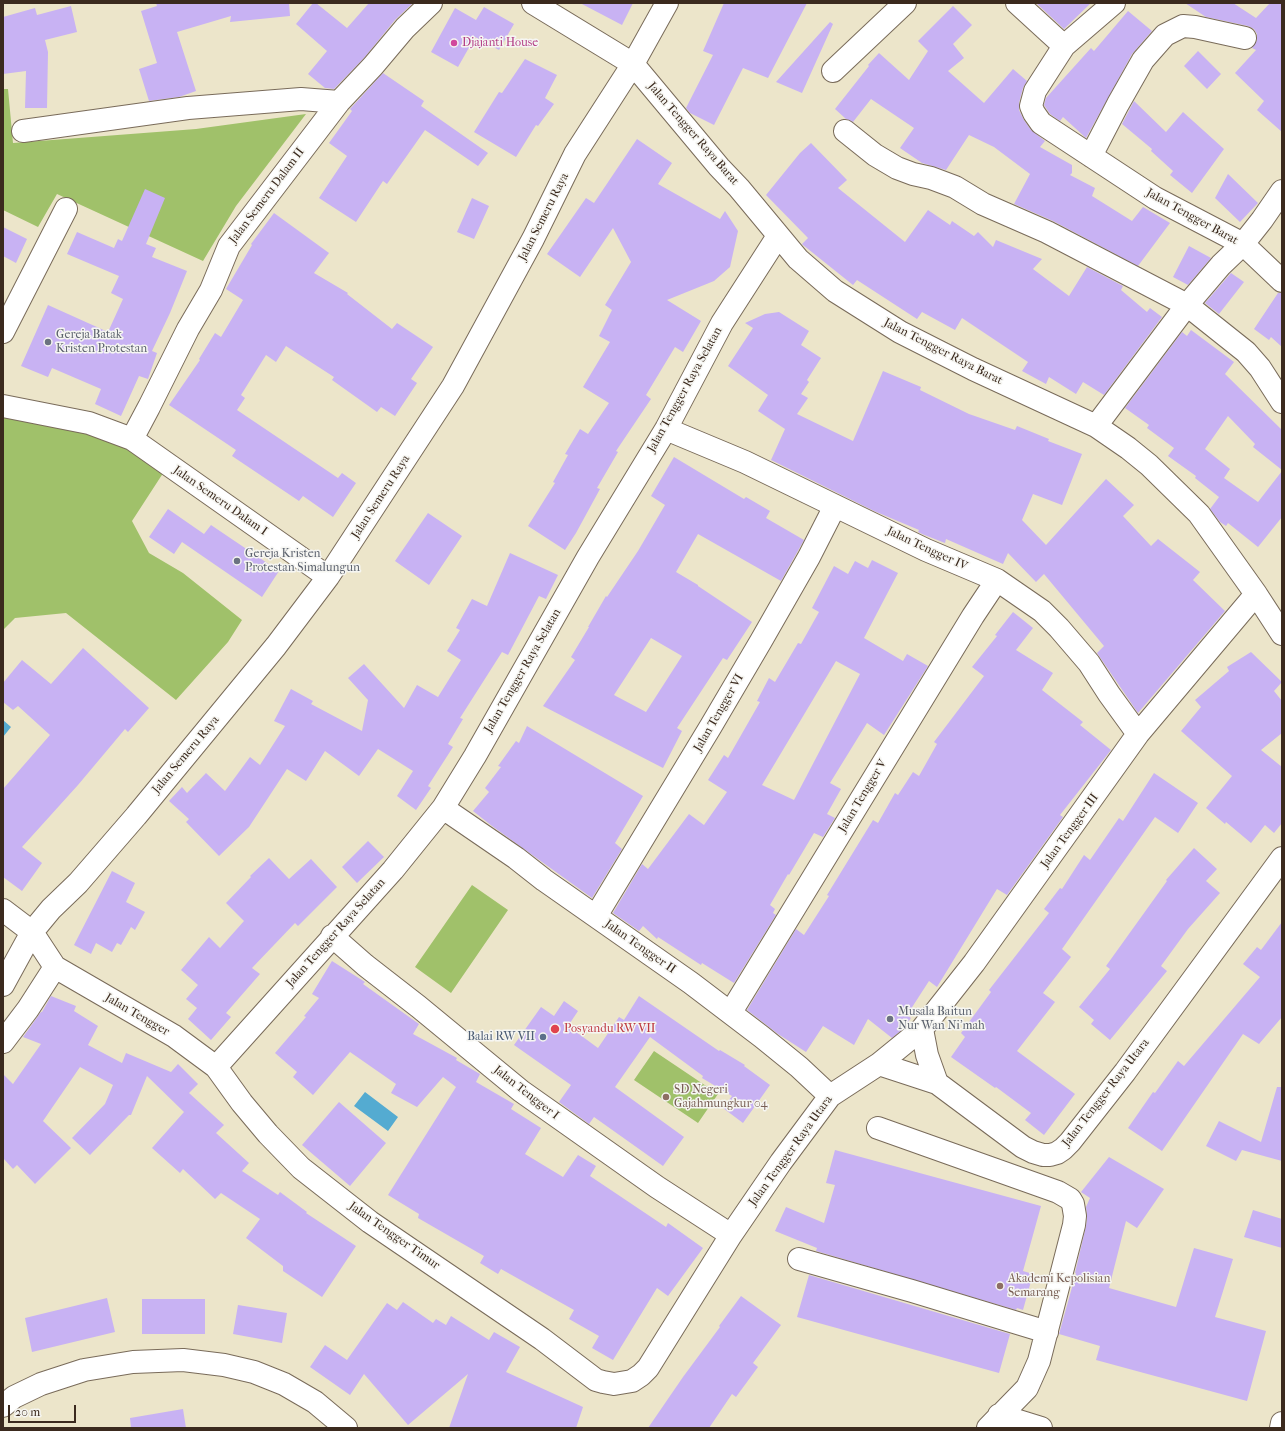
<!DOCTYPE html>
<html>
<head>
<meta charset="utf-8">
<style>
  body { margin:0 }
  #map { position:relative; width:1285px; height:1431px; overflow:hidden; background:#ece5ca; font-family:"IM FELL French Canon",serif }
  canvas { display:block }
  .frame { position:absolute; inset:0; border:4px solid #3b2a1e; pointer-events:none }
  .scale { position:absolute; left:8px; top:1405px; width:68px; height:18px; box-sizing:border-box; border:2px solid #3b2a1e; border-top:0; padding-left:5px; font-size:12px; line-height:14px; white-space:nowrap; color:#3b2a1e; -webkit-text-stroke:3px #f6f6f2; paint-order:stroke }
</style>
</head>
<body>
<div id="map">
<canvas width="1285" height="1431"></canvas>
<div class="frame"></div>
<div class="scale">20 m</div>
</div>
<script>
const context = document.querySelector('canvas').getContext('2d');
context.lineJoin = 'round';
function fill(path, color) {
  context.fillStyle = color;
  context.fill(path, 'evenodd');
}
function toPath(rows) {
  const path = new Path2D();
  for (const r of rows) {
    path.moveTo(r[0], r[1]);
    for (let i = 2; i < r.length; i += 2) path.lineTo(r[i], r[i + 1]);
  }
  return path;
}
function stroke(path, color, width, dash) {
  context.strokeStyle = color;
  context.lineWidth = width;
  context.lineCap = dash ? 'butt' : 'round';
  context.setLineDash(dash || []);
  context.stroke(path);
}
function write(font, color, halo, rows, align = 'center') {
  context.font = font + ' "IM FELL French Canon",serif';
  context.lineWidth = 3;
  context.setLineDash([]);
  context.textBaseline = 'middle';
  context.strokeStyle = halo;
  context.fillStyle = color;
  for (const [text, x, y, turn = 0] of rows) {
    context.save();
    context.translate(x, y);
    context.rotate((+turn || 0) * Math.PI / 180);
    context.textAlign = isNaN(turn) ? turn : align;
    if (halo) context.strokeText(text, 0, 0);
    context.fillText(text, 0, 0);
    context.restore();
  }
}
const green = toPath([
  [3,89,8,89,13,143,196,129,306,114,236,206,203,261,57,194,38,227,3,210],
  [3,413,56,421,169,464,132,521,149,553,183,573,242,620,228,642,176,700,66,613,15,618,3,630],
  [472,885,508,910,451,993,415,967],
  [654,1051,718,1094,698,1123,634,1080]
]);
const water = toPath([
  [3,720,11,727,3,737],
  [365,1092,398,1117,388,1131,354,1106]
]);
const building = toPath([
  [156,3,289,3,290,16,230,22,231,16,177,32,196,91,179,97,149,101,139,69,157,63,141,11,157,6],
  [313,3,316,3,347,28,369,3,413,3,395,20,364,58,334,89,325,88,308,74,327,51,296,24],
  [580,3,633,3,622,25],
  [724,3,807,3,768,78,743,68,714,125,690,113,686,108,713,55,703,51],
  [1036,3,1091,3,1064,29],
  [1185,3,1233,3,1256,18,1270,3,1282,3,1282,132,1257,110,1264,101,1235,73,1256,50,1252,48,1257,40,1257,34,1254,29,1248,26,1206,17],
  [71,6,77,32,45,40,48,52,47,108,25,108,26,71,3,74,3,17,35,8,37,15],
  [953,6,972,25,953,44,964,58,948,71,984,103,1013,69,1027,81,1023,88,1019,103,1019,110,1024,120,1031,130,1045,141,1040,147,1072,165,1072,173,1070,175,1095,188,1092,196,1132,221,1143,207,1170,223,1138,266,1053,221,1014,204,1030,174,994,147,969,135,946,170,922,163,900,148,914,128,871,99,853,122,846,119,835,109,869,66,868,65,879,53,909,80,928,51,918,41],
  [484,7,514,24,499,50,475,37,458,67,431,52,455,8,476,20],
  [1128,11,1152,31,1132,54,1086,138,1063,117,1060,121,1050,114,1044,105,1046,98,1091,48,1094,51],
  [830,22,833,24,802,93,776,82],
  [1198,51,1221,74,1207,89,1184,66],
  [525,59,557,75,545,98,554,104,538,126,536,125,516,157,474,132,499,92,502,93],
  [383,73,424,101,421,106,488,153,478,166,425,130,387,184,383,181,356,222,319,198,347,156,329,143,352,111,350,109],
  [1134,101,1166,132,1183,112,1224,149,1192,193,1170,175,1173,171,1151,151,1152,149,1122,124],
  [637,139,672,163,658,184,720,219,725,211,738,231,730,267,714,281,667,300,701,321,683,352,675,347,646,395,651,399,616,451,618,452,597,488,600,489,576,533,565,550,528,526,555,483,553,482,568,455,565,454,580,429,588,434,609,403,583,387,610,342,599,336,612,310,605,305,631,262,613,228,580,277,547,254,586,198,594,203],
  [811,143,847,180,838,188,905,242,928,210,950,225,952,221,974,236,978,232,993,247,996,240,1042,259,1033,269,1069,296,1087,267,1123,286,1121,290,1147,312,1150,308,1162,317,1104,395,1083,382,1076,394,1049,377,1046,384,1022,371,1028,362,962,318,955,330,922,312,917,319,857,280,853,285,803,245,802,244,808,238,766,195,800,153],
  [1228,174,1258,203,1240,222,1215,198],
  [145,189,165,198,146,244,156,248,152,257,187,271,170,313,152,351,157,353,148,379,139,376,121,416,95,404,101,389,52,368,48,377,21,366,48,305,108,332,123,299,111,293,119,276,67,254,77,232,114,248,118,239,122,241],
  [472,198,489,206,474,239,457,232],
  [274,213,329,253,314,273,348,293,347,294,392,329,397,323,433,347,411,379,417,383,395,416,381,407,377,412,332,380,334,377,286,346,276,362,266,355,241,395,245,398,237,410,338,478,342,473,356,483,333,517,303,496,299,501,232,456,236,450,169,405,200,360,199,359,215,333,221,337,243,300,226,289,252,245,251,244],
  [3,227,27,239,16,263,3,256],
  [1189,246,1211,258,1188,285,1173,277],
  [1231,273,1244,282,1219,314,1205,303],
  [1278,293,1282,293,1282,347,1271,337,1269,340,1254,329],
  [779,312,809,331,801,345,821,358,807,380,809,382,801,394,808,398,797,414,853,441,883,371,921,387,920,390,969,414,1015,430,1017,426,1049,439,1048,441,1082,454,1062,505,1033,494,1022,520,1046,545,1106,479,1134,505,1123,516,1151,546,1158,539,1200,572,1193,580,1225,611,1138,713,1097,653,1104,646,1044,574,1036,582,1008,553,1003,564,946,539,945,543,922,534,918,532,919,530,874,511,771,460,785,429,758,411,768,395,728,366,753,328,745,323,765,314],
  [1191,330,1234,362,1225,374,1282,430,1282,470,1253,447,1255,444,1228,416,1205,449,1230,469,1224,478,1258,502,1282,471,1282,517,1258,547,1228,523,1226,526,1220,522,1210,509,1219,497,1195,478,1196,476,1168,456,1174,448,1147,428,1149,425,1125,408,1182,332,1187,336],
  [674,457,744,499,746,497,770,511,766,518,804,540,781,581,698,534,676,572,698,585,698,586,752,622,727,660,723,658,677,728,682,731,663,768,543,706,575,660,571,657,589,627,588,627,606,596,607,597,638,551,665,505,651,496],
  [651,638,682,656,646,712,614,695],
  [168,509,204,534,211,525,279,571,262,597,182,542,174,554,149,537],
  [428,513,462,536,429,585,395,561],
  [510,553,558,575,546,599,539,596,508,655,502,652,460,718,463,719,448,744,453,747,428,786,431,788,416,810,397,796,413,771,378,749,359,776,325,751,306,781,287,769,249,827,219,856,186,822,189,819,169,801,182,787,187,793,206,773,225,791,250,757,260,765,285,726,274,721,291,689,313,701,311,704,362,731,368,700,348,678,364,664,404,708,417,685,438,697,461,660,447,651,460,630,456,628,472,599,487,606],
  [872,560,898,573,864,638,903,661,907,654,928,666,884,735,867,723,830,783,841,789,827,814,835,818,823,837,814,833,789,875,788,874,770,905,775,909,773,913,776,915,734,983,702,963,701,965,658,937,657,939,643,926,639,931,613,913,642,864,648,869,689,814,704,825,727,792,708,780,724,755,728,758,760,702,757,701,769,678,775,682,798,643,801,644,819,612,812,608,834,566,848,574,855,561,868,568],
  [836,661,860,674,794,800,762,785],
  [1013,612,1033,628,1016,650,1053,673,1042,690,1083,722,1080,725,1111,750,1060,815,1063,817,1007,895,997,889,937,987,929,981,907,1015,911,1018,903,1029,892,1038,868,1019,854,1045,823,1026,806,1052,778,1034,747,1010,796,929,804,935,829,896,827,895,873,820,878,823,895,793,898,795,913,772,919,776,937,744,934,742,984,676,972,667,997,636,995,635],
  [83,648,149,708,128,732,125,729,78,785,22,847,42,863,22,891,3,877,3,789,50,735,18,706,13,710,3,702,3,683,22,660,51,684],
  [1251,652,1282,682,1274,691,1282,701,1282,733,1261,750,1282,767,1282,823,1274,833,1265,825,1251,843,1226,822,1225,824,1206,808,1232,776,1181,731,1201,707,1195,700,1229,671,1227,667],
  [527,726,643,796,615,843,622,849,592,898,492,826,473,811,489,792,485,788,501,767,498,766,516,741,519,743],
  [1154,773,1198,803,1178,833,1155,817,1062,949,1071,957,1043,993,1055,1002,1017,1051,1075,1094,1044,1135,1025,1120,1031,1113,996,1087,995,1088,951,1057,965,1037,961,1033,991,992,989,990,1049,913,1044,909,1060,888,1062,889,1084,855,1090,860,1119,818,1123,821],
  [368,841,384,857,357,883,342,867],
  [1194,848,1217,869,1206,881,1220,893,1188,929,1161,966,1167,971,1110,1040,1091,1024,1094,1020,1079,1007,1110,969,1106,966,1167,881,1166,880],
  [269,858,289,879,311,859,337,887,298,926,295,923,252,968,260,974,226,1013,231,1017,211,1040,188,1019,197,1008,186,999,198,985,181,970,209,937,220,948,244,921,226,903,251,877,250,876],
  [112,871,135,883,126,902,145,912,135,930,131,927,121,945,117,943,112,952,96,943,91,954,74,945],
  [1282,922,1282,1017,1259,1044,1243,1034,1162,1151,1128,1128,1153,1092,1155,1093,1178,1061,1184,1066,1260,977,1243,964,1257,947,1261,950],
  [332,961,365,982,363,984,419,1024,413,1034,457,1058,456,1060,480,1074,476,1082,514,1104,511,1109,541,1128,525,1154,563,1177,578,1155,596,1166,590,1176,666,1227,668,1223,703,1248,668,1296,657,1288,613,1360,592,1348,599,1336,569,1319,574,1310,501,1269,498,1274,480,1263,484,1256,418,1218,419,1214,388,1195,456,1087,443,1077,417,1107,391,1093,396,1084,350,1052,313,1095,293,1077,297,1072,275,1053,306,1017,304,1016,319,998,312,994],
  [51,996,76,1006,74,1011,98,1026,88,1045,122,1063,126,1053,171,1072,178,1064,198,1084,189,1093,224,1125,216,1133,249,1163,242,1171,278,1195,280,1192,307,1212,306,1213,356,1246,322,1297,283,1271,283,1266,246,1238,260,1219,221,1193,215,1199,183,1169,180,1173,152,1148,184,1112,147,1076,131,1115,129,1115,90,1155,72,1138,105,1104,113,1085,80,1067,43,1121,71,1148,35,1184,17,1165,13,1169,3,1158,3,1074,13,1084,41,1044,23,1037,41,1012,42,1012],
  [639,996,719,1051,720,1050,745,1065,744,1066,770,1085,743,1123,723,1108,732,1096,702,1078,703,1076,650,1037,615,1087,684,1137,663,1166,594,1117,589,1124,559,1102,571,1085,514,1045,541,1007,554,1016,564,1001,578,1011,568,1026,598,1048,619,1017,624,1020],
  [1277,1087,1282,1087,1282,1161,1242,1150,1236,1161,1206,1146,1219,1121,1261,1142],
  [339,1102,386,1143,350,1186,302,1145],
  [835,1150,1041,1206,1023,1271,1033,1274,1023,1310,1017,1308,1016,1310,816,1251,817,1248,775,1231,786,1207,824,1223,835,1185,826,1183],
  [1109,1157,1164,1189,1137,1228,1126,1221,1109,1288,1176,1307,1194,1248,1233,1259,1215,1317,1266,1331,1247,1401,1096,1360,1100,1346,1059,1334,1076,1273,1075,1273,1086,1226,1087,1217,1086,1207,1090,1198,1081,1192],
  [1253,1210,1282,1219,1282,1248,1244,1237],
  [809,1275,1010,1334,999,1373,797,1317],
  [741,1296,781,1325,753,1363,758,1367,736,1397,732,1394,709,1428,648,1428,683,1377,720,1327,719,1326],
  [107,1298,115,1332,32,1352,25,1318],
  [142,1299,205,1299,205,1334,142,1334],
  [403,1302,433,1323,436,1319,446,1325,451,1316,489,1340,494,1332,520,1347,506,1372,583,1407,576,1428,449,1428,468,1374,408,1425,364,1374,350,1395,310,1367,325,1345,347,1360,387,1303,397,1310],
  [238,1305,287,1313,282,1343,233,1334],
  [183,1409,186,1428,131,1428,130,1418]
]);
const minor = toPath([
  [533,3,633,64,719,167,739,188,798,259,835,291,900,332,973,369,1096,426,1128,448,1149,465,1199,514,1256,594,1282,634],
  [1017,3,1064,46],
  [1114,3,1064,46,1035,91,1031,106,1034,113,1041,123,1155,198,1243,244,1282,281],
  [833,71,905,3],
  [23,131,188,108,301,99,339,102],
  [845,131,875,155,897,168,913,174,931,178,955,187,983,204,1047,232,1187,305,1246,352,1260,368,1282,402],
  [1091,156,1118,104,1143,60,1165,35,1183,26,1195,27,1245,38],
  [3,332,66,209],
  [3,406,89,423,132,439,328,577],
  [1096,426,1187,305,1221,265,1243,244,1262,220,1282,191],
  [666,429,745,462,926,550,997,580,1042,611,1059,628,1089,663,1109,694,1138,734],
  [132,439,149,407,188,329,211,290,229,246,339,102,373,66,405,28,431,3],
  [443,808,516,858,544,880,691,983,762,1037,799,1067,830,1096],
  [3,910,32,932,55,967,174,1036,216,1067,242,1103,268,1134,301,1168,370,1222,542,1339,596,1380,603,1382,614,1384,632,1381,641,1375,648,1368,731,1235,781,1162,830,1096,879,1064,937,1083,1023,1147,1033,1152,1043,1155,1050,1155,1057,1153,1063,1149,1070,1142,1125,1072,1282,858],
  [596,916,711,726,761,641,809,557,835,506],
  [332,936,365,965,419,1007,521,1091,657,1187,731,1235],
  [3,985,32,932,51,909,78,883,136,816,276,646,328,577,453,386,533,239,575,154,633,64,667,3],
  [731,1012,973,616,997,580],
  [922,1029,927,1055,937,1083],
  [3,1042,28,1009,55,967],
  [879,1064,922,1029,974,963,1138,734,1256,594],
  [216,1067,393,870,443,808,475,756,588,557,666,429,722,323,778,236],
  [878,1128,1058,1192,1070,1199,1073,1204,1075,1216,1074,1225,1039,1361,1027,1388,988,1428],
  [799,1259,912,1291,1047,1332],
  [3,1406,14,1397,41,1384,84,1370,133,1362,183,1360,224,1365,254,1372,284,1384,315,1402,346,1428],
  [999,1415,1041,1428],
  [1281,1428,1282,1423]
]);
const markers = [
  [454,43,4,"#d1479c"],
  [48,342,4,"#6b7280"],
  [237,561,4,"#6b7280"],
  [890,1019,4,"#6b7280"],
  [555,1029,5,"#e0444e"],
  [543,1037,4,"#5c6f8a"],
  [666,1097,4,"#8d6e63"],
  [1000,1286,4,"#8d6e63"]
];
const hotelNames = [
  ["Djajanti House",462,43]
];
const streetNames = [
  ["Jalan Tengger Raya Barat",693,134,49],
  ["Jalan Semeru Dalam II",267,196,-53],
  ["Jalan Semeru Raya",544,217,-63],
  ["Jalan Tengger Barat",1192,217,29],
  ["Jalan Tengger Raya Barat",943,352,27],
  ["Jalan Tengger Raya Selatan",685,390,-61],
  ["Jalan Semeru Raya",381,497,-57],
  ["Jalan Semeru Dalam I",220,501,35],
  ["Jalan Tengger IV",927,549,25],
  ["Jalan Tengger Raya Selatan",523,671,-60],
  ["Jalan Tengger VI",719,713,-60],
  ["Jalan Semeru Raya",186,755,-50],
  ["Jalan Tengger V",863,796,-59],
  ["Jalan Tengger III",1070,831,-54],
  ["Jalan Tengger Raya Selatan",336,933,-48],
  ["Jalan Tengger II",640,947,35],
  ["Jalan Tengger",137,1015,30],
  ["Jalan Tengger I",526,1093,38],
  ["Jalan Tengger Raya Utara",1106,1093,-52],
  ["Jalan Tengger Raya Utara",791,1151,-54],
  ["Jalan Tengger Timur",394,1236,35]
];
const worshipNames = [
  ["Gereja Batak",56,335],
  ["Kristen Protestan",56,349],
  ["Gereja Kristen",245,554],
  ["Protestan Simalungun",245,568],
  ["Musala Baitun",898,1012],
  ["Nur Wan Ni'mah",898,1026]
];
const healthNames = [
  ["Posyandu RW VII",564,1029]
];
const serviceNames = [
  ["Balai RW VII",535,1037]
];
const educationNames = [
  ["SD Negeri",674,1090],
  ["Gajahmungkur 04",674,1104],
  ["Akademi Kepolisian",1008,1279],
  ["Semarang",1008,1293]
];
fill(green, '#a0c16a');
fill(water, '#54abd1');
fill(building, '#c8b2f3');
stroke(minor, '#796b5a', 24);
stroke(minor, '#fff', 22);
for (const [x, y, r, color] of markers) {
  const dot = new Path2D();
  dot.arc(x, y, r, 0, 2 * Math.PI);
  context.fillStyle = color;
  context.fill(dot);
  stroke(dot, '#f6f6f2', 1.5);
}
write('12px', '#b23c85', '#f6f6f2', hotelNames, 'left');
write('12px', '#3b2a1e', '#f6f6f2', streetNames);
write('12px', '#5b616d', '#f6f6f2', worshipNames, 'left');
write('12px', '#be3a42', '#f6f6f2', healthNames, 'left');
write('12px', '#4e5e75', '#f6f6f2', serviceNames, 'right');
write('12px', '#785e54', '#f6f6f2', educationNames, 'left');
</script>
</body>
</html>
